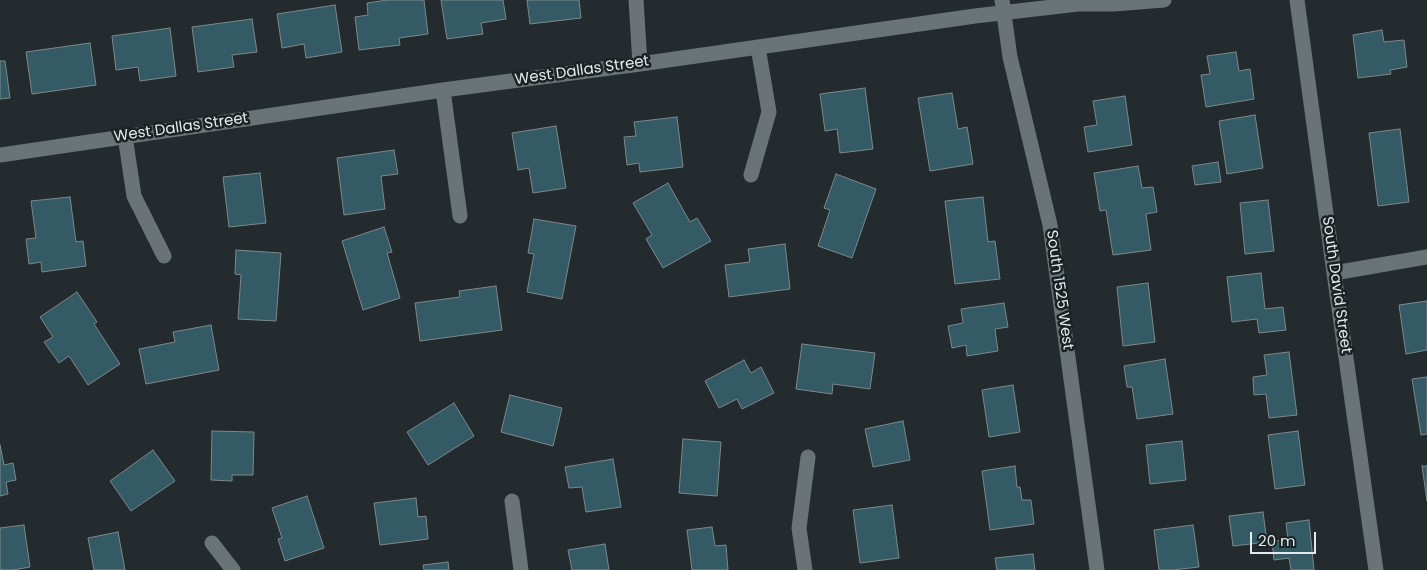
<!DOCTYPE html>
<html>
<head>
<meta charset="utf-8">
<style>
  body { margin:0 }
  #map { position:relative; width:1427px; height:570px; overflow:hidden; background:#232b2e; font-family:Poppins,sans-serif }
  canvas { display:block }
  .scale { position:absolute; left:1250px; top:532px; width:66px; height:22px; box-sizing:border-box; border:2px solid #e4e9eb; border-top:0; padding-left:6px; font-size:15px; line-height:18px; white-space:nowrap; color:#e4e9eb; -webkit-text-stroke:4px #1a2224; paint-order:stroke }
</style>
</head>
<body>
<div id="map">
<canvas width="1427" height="570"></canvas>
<div class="scale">20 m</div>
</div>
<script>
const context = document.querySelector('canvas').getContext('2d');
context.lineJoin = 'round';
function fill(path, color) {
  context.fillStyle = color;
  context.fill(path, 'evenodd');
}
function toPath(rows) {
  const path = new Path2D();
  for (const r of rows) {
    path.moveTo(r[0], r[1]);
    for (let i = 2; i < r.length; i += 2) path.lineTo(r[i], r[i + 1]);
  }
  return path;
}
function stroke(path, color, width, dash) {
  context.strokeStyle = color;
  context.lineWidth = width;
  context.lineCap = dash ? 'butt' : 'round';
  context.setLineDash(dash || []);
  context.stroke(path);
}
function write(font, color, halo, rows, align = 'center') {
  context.font = font + ' Poppins,sans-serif';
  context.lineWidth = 5;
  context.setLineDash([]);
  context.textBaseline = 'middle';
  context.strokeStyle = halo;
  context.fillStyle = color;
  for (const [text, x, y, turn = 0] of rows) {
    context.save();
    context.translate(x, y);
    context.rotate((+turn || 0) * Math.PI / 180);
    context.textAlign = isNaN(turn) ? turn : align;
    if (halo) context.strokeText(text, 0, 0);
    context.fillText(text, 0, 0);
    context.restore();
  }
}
const building = toPath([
  [387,0,424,0,428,34,399,38,400,45,359,50,355,17,368,15,367,3,387,0],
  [441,0,503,0,506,19,481,23,483,34,447,39,441,0],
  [527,0,579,0,581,18,530,24,527,0],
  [335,5,342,52,306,58,304,44,282,48,277,14,335,5],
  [252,19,257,52,232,55,234,67,198,72,192,27,252,19],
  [170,28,176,76,140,81,138,67,116,70,112,36,170,28],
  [1382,30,1384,42,1404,40,1407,67,1390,70,1391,74,1358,78,1353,35,1382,30],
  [90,43,96,85,32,94,26,52,90,43],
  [1236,52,1239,71,1250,69,1254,99,1206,107,1201,75,1210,74,1207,56,1236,52],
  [0,61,5,61,10,98,0,99,0,61],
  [865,88,873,149,840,153,837,129,825,131,820,94,865,88],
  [952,93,958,129,967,127,973,164,930,171,918,98,952,93],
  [1125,96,1132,145,1088,152,1084,127,1097,125,1093,101,1125,96],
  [1255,115,1263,168,1227,174,1219,121,1255,115],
  [677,117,683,167,640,172,639,163,627,165,624,137,636,136,634,122,677,117],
  [556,126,566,188,533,193,529,168,518,170,512,133,556,126],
  [1400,129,1409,202,1378,206,1369,133,1400,129],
  [394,150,398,174,381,176,385,209,344,215,337,158,394,150],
  [1218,162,1221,182,1195,185,1192,166,1218,162],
  [1138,166,1142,188,1153,187,1157,212,1146,214,1151,250,1113,255,1106,210,1100,211,1094,173,1138,166],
  [260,173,266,223,229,227,223,177,260,173],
  [836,174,876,189,852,258,818,246,830,210,824,208,836,174],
  [668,183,690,222,697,218,711,241,663,268,646,239,652,235,633,203,668,183],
  [70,197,76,242,83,241,86,266,42,272,41,262,29,264,26,239,36,238,31,201,70,197],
  [983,197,988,242,995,241,1000,279,955,284,945,201,983,197],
  [1268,200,1274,251,1245,254,1240,203,1268,200],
  [534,219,576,226,562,299,527,292,534,254,528,253,534,219],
  [384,227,392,252,387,253,400,298,363,310,342,241,384,227],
  [785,244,790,289,729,297,725,265,750,262,748,249,785,244],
  [236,250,281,253,276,321,238,319,241,275,235,274,236,250],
  [1261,273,1265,309,1283,307,1286,330,1259,333,1257,319,1232,322,1227,277,1261,273],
  [1148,283,1155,342,1123,346,1117,287,1148,283],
  [496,286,502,330,420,341,415,303,460,297,459,291,496,286],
  [77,292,97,322,94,324,120,364,88,385,69,356,59,363,44,342,53,337,40,317,77,292],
  [1427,301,1427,350,1406,354,1399,305,1427,301],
  [1004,303,1008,327,995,329,998,351,967,356,966,345,952,348,948,326,963,323,961,309,1004,303],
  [211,325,219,370,146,384,139,349,175,342,173,332,211,325],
  [802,344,875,353,870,389,833,384,832,394,796,389,802,344],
  [1289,352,1297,415,1269,418,1266,394,1254,395,1253,377,1267,375,1264,355,1289,352],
  [1165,359,1173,414,1137,419,1132,387,1127,387,1124,366,1165,359],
  [744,360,751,373,761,367,774,393,742,409,737,399,719,408,705,381,744,360],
  [1427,377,1427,434,1421,435,1412,379,1427,377],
  [1013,385,1020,432,989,437,982,390,1013,385],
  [510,395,562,408,553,446,501,432,510,395],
  [454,403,474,436,428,465,407,432,454,403],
  [903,421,910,460,873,467,865,429,903,421],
  [212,431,254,432,253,475,232,475,232,481,211,480,212,431],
  [1298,431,1305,485,1275,489,1268,435,1298,431],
  [683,439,721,442,717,496,679,493,683,439],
  [1182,441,1186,480,1150,484,1146,445,1182,441],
  [0,445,4,465,13,463,16,480,6,482,8,494,0,496,0,445],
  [153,450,175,481,131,511,110,481,153,450],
  [613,459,621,507,586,512,582,487,569,488,565,467,613,459],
  [1015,466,1017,487,1020,487,1022,500,1031,500,1034,524,990,530,982,471,1015,466],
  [1422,466,1427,466,1427,501,1422,466],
  [307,496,324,548,285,561,278,539,282,538,272,508,307,496],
  [416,498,418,517,426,516,428,539,380,545,374,503,416,498],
  [892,505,899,558,860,563,853,510,892,505],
  [1263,512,1267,542,1233,546,1229,516,1263,512],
  [1309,520,1314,570,1291,570,1289,558,1274,560,1272,541,1288,540,1286,523,1309,520],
  [24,525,30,567,13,570,0,570,0,528,24,525],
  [1193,525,1199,567,1173,570,1159,570,1154,530,1193,525],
  [712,527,715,546,726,545,728,570,692,570,687,530,712,527],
  [118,532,125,570,94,570,88,538,118,532],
  [605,544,609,570,572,570,568,550,605,544],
  [1033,554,1035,570,997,570,995,558,1033,554],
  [448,562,449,570,424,570,423,565,448,562]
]);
const minor = toPath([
  [636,0,640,64],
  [1002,0,1010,57,1050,225,1097,570],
  [1297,0,1334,273,1376,570],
  [443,90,460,216],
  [125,136,134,196,164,256],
  [0,155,443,90,640,64,975,16,1078,4,1114,4,1164,0],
  [751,175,769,112,758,47],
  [1334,273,1427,257],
  [512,501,521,570],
  [212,543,233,570],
  [805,570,799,528,808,457]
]);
const streetNames = [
  ["West Dallas Street",582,71,-8],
  ["West Dallas Street",181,128,-8],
  ["South David Street",1336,285,82],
  ["South 1525 West",1059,290,82]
];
fill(building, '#345a65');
stroke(building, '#7e888b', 1);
stroke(minor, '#6a7477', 15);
write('15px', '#e4e9eb', '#1a2224', streetNames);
</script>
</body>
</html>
